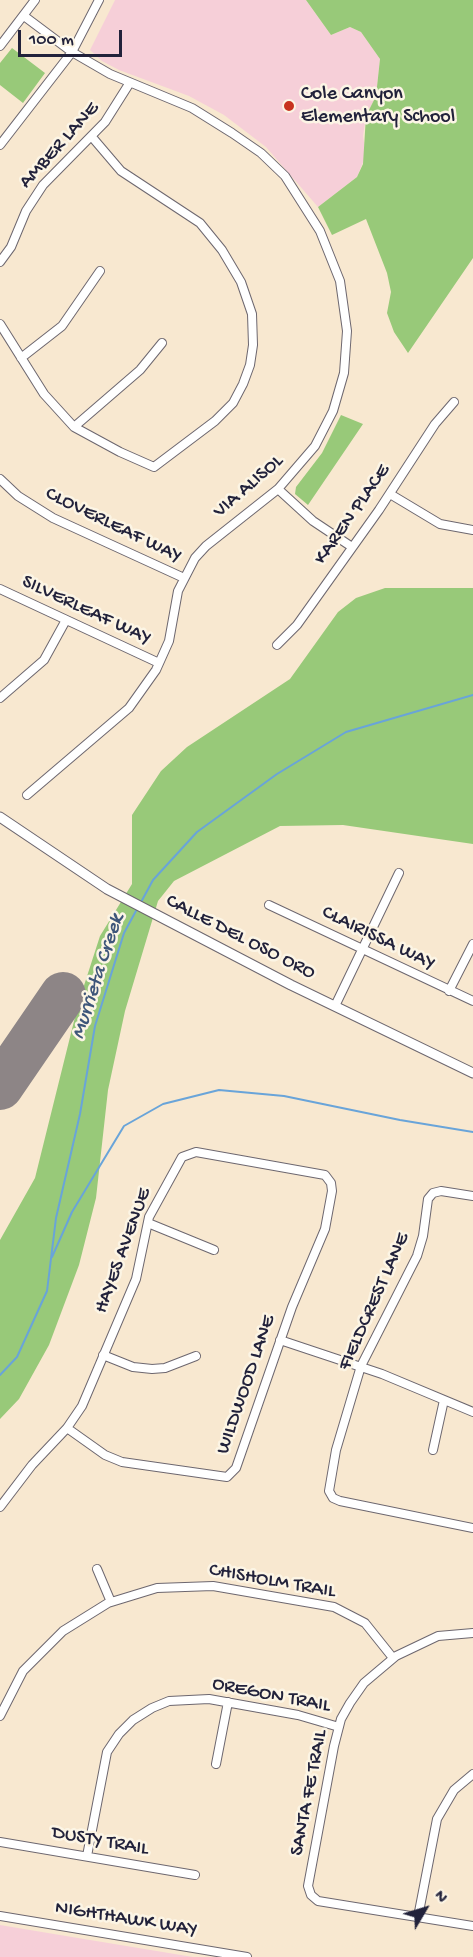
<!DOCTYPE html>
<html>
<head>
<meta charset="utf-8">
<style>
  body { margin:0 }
  #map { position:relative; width:473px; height:1957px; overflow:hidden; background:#f8e8d0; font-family:"Gochi Hand",sans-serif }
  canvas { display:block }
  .north { position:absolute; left:395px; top:1879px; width:60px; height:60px; -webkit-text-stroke:4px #fcf5e5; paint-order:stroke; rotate:52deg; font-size:16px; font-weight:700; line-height:24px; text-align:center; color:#22223b }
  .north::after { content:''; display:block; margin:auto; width:21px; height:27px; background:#22223b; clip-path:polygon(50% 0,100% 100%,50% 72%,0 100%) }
  .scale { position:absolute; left:18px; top:30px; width:104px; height:27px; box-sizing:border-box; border:3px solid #22223b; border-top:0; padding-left:8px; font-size:18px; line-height:21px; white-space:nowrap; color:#22223b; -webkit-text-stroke:4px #fcf5e5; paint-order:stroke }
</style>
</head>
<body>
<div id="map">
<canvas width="473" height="1957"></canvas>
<div class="north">N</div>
<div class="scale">100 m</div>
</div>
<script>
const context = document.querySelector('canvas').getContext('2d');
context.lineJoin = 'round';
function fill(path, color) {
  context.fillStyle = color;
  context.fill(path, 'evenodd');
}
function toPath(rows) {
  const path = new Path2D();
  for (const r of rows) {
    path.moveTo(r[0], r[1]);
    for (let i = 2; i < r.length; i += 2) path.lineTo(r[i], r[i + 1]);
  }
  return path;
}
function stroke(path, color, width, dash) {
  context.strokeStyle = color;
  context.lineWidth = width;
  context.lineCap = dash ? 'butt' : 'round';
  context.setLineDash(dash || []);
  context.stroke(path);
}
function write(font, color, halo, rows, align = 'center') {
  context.font = font + ' "Gochi Hand",sans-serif';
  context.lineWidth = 5;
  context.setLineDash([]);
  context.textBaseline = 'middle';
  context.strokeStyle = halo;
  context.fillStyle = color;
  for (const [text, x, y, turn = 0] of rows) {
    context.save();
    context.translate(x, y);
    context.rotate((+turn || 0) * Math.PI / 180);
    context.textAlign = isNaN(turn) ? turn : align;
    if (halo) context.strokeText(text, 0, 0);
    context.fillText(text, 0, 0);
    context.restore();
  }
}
const built = toPath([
  [115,0,306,0,331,35,350,27,361,32,380,59,376,96,366,116,363,136,366,155,357,177,318,207,266,147,224,115,189,96,119,70,102,61,90,50],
  [0,1925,84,1939,193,1957,0,1957]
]);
const green = toPath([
  [306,0,473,0,473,258,408,353,394,332,387,313,391,292,387,273,366,219,332,235,318,207,357,177,363,164,366,116,376,96,380,59,361,32,350,27,331,35],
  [12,48,45,73,23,103,0,85,0,63],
  [341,415,363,424,308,505,295,494,296,487,322,453],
  [385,588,473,588,473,844,343,825,280,826,174,881,158,901,125,1011,108,1090,96,1198,79,1265,49,1345,19,1399,0,1419,0,1240,35,1178,79,1001,100,936,132,884,132,815,161,771,187,747,290,679,338,612,356,598]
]);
const stream = toPath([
  [140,904,153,880,197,832,277,774,346,732,473,695],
  [52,1257,72,1212,124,1126,163,1104,219,1090,284,1096,400,1120,473,1132],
  [0,1375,17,1357,47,1291,56,1218,80,1114,95,1026,124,933,137,909]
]);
const runway = toPath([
  [0,1087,63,995]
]);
const minor = toPath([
  [24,16,72,52,110,74,192,108,232,133,261,153,285,176,320,231,340,281,347,331,344,373,333,411,315,446,278,489,206,546,195,558,178,591,169,641,156,670,129,708,27,795],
  [0,46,35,0],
  [0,145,72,52,99,0],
  [0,262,11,247,26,211,43,185,105,122,129,84],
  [0,324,44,394,74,427,120,452,154,467,215,421,233,403,243,384,250,365,253,345,252,314,241,282,222,250,200,223,121,171,92,137],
  [21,358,62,326,100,271],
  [74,427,140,370,162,343],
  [0,479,18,496,53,518,184,578],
  [278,489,313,521,352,547],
  [390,494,440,524,473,530],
  [0,589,159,663],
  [277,645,297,625,379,510,435,424,454,402],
  [0,698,44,660,66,620],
  [269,905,473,1001],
  [449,991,473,944],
  [335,1006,399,873],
  [473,1196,441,1191,433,1193,428,1199,423,1236,417,1256,361,1366,336,1450,329,1491,333,1498,340,1501,473,1528],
  [148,1223,214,1250],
  [280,1340,382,1374,473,1412],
  [103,1355,133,1367,152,1369,165,1368,196,1356],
  [433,1450,444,1400],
  [0,1507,32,1465,67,1428,82,1406,136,1279,149,1217,182,1157,196,1152,325,1175,331,1183,332,1191,325,1229,292,1307,236,1468,227,1477,122,1462,105,1455,67,1428],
  [97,1569,111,1602],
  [473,1633,438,1636,396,1656,364,1683,350,1703,341,1719,334,1746,308,1886,311,1895,318,1901,473,1926],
  [0,1716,23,1671,63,1631,108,1603,157,1588,213,1586,334,1607,365,1623,393,1658],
  [216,1764,228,1702],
  [0,1842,195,1875],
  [87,1856,107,1752,119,1734,133,1720,152,1708,169,1701,209,1699,298,1715,339,1727],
  [0,1916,247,1957],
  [418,1917,437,1819,454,1790,473,1774]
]);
const major = toPath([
  [0,817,107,889,291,985,473,1073]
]);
const markers = [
  [289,106,6,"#c8321e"]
];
const poiNames = [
  ["Cole Canyon",301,95],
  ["Elementary School",301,118]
];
const streetNames = [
  ["AMBER LANE",60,146,-48],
  ["VIA ALISOL",249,487,-41],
  ["KAREN PLACE",353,515,-55],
  ["CLOVERLEAF WAY",113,526,26],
  ["SILVERLEAF WAY",86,611,25],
  ["CALLE DEL OSO ORO",240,938,27],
  ["CLAIRISSA WAY",378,939,26],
  ["HAYES AVENUE",124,1251,-70],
  ["FIELDCREST LANE",375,1302,-66],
  ["WILDWOOD LANE",247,1385,-71],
  ["CHISHOLM TRAIL",272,1582,10],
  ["OREGON TRAIL",271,1696,11],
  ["SANTA FE TRAIL",310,1793,-79],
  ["DUSTY TRAIL",100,1842,10],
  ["NIGHTHAWK WAY",126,1920,9]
];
const waterNames = [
  ["Murrieta Creek",99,977,-72]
];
fill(built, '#f6cfd8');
fill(green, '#98c979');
stroke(stream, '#69a4d9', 2);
stroke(runway, '#8d8586', 46);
stroke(minor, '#6d676f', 10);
stroke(major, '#6d676f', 11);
stroke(minor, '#fff', 8);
stroke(major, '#fff', 9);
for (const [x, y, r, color] of markers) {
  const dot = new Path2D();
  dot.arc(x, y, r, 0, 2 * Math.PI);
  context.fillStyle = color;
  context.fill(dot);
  stroke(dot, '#fcf5e5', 2);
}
write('20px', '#22223b', '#fcf5e5', poiNames, 'left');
write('20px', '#22223b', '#fcf5e5', streetNames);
write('italic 21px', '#3e567a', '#fcf5e5', waterNames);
</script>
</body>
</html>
